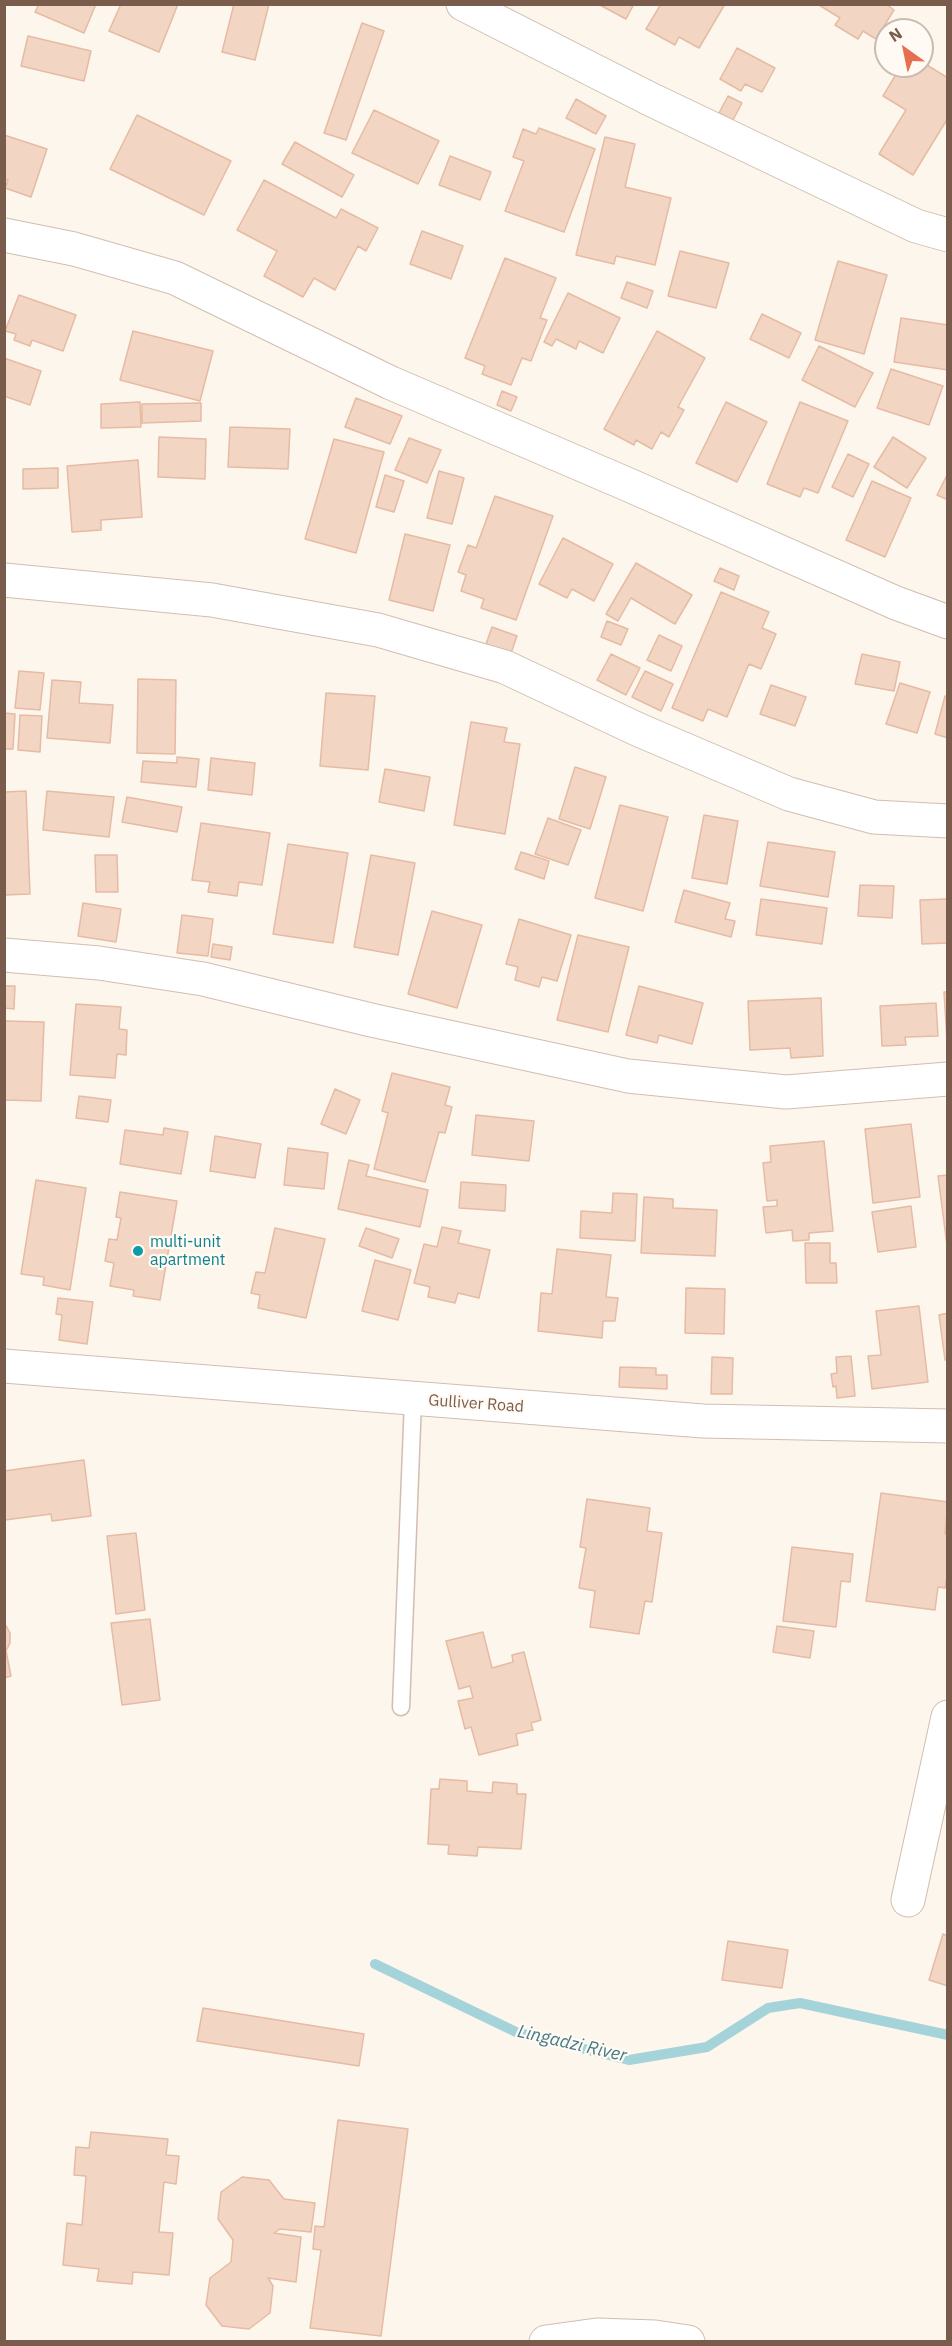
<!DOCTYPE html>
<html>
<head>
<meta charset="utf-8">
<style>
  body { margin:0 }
  #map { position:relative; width:952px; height:2346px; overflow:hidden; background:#fdf6ec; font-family:"IBM Plex Sans",sans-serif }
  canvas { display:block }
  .frame { position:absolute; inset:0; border:6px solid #7a5c4d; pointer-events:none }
  .north { position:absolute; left:874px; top:18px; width:60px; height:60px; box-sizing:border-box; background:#fffaf3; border:2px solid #cabbb1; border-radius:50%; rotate:327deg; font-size:16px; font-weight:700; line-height:24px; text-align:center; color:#7a5c4d }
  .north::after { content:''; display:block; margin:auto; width:21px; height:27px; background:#e76f51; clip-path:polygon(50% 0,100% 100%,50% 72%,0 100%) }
</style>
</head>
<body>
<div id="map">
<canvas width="952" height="2346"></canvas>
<div class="frame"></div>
<div class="north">N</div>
</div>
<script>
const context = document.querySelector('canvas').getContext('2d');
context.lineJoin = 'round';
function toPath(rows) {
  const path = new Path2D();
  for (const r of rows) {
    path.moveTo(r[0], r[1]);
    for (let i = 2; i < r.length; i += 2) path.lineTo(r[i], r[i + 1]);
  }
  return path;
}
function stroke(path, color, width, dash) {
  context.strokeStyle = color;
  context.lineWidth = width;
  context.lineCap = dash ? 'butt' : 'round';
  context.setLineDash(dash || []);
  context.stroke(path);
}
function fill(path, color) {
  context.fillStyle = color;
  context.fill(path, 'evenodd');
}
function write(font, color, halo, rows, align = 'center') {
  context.font = font + ' "IBM Plex Sans",sans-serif';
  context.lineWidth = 4.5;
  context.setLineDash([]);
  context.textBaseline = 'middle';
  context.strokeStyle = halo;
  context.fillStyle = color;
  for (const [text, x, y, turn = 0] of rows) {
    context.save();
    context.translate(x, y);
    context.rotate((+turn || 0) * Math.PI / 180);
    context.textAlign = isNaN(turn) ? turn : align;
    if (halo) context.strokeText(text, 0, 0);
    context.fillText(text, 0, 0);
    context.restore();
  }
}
const stream = toPath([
  [375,1964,516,2032,629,2060,707,2047,768,2008,800,2003,948,2035]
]);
const building = toPath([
  [39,4,96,4,84,33,35,12,39,4],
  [121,4,178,4,159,52,109,31,121,4],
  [234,4,269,4,255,60,222,52,234,4],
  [598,4,634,4,626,19,598,4],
  [661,4,725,4,699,48,679,37,675,45,646,29,661,4],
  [886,4,894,10,876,39,863,31,858,39,835,25,840,18,819,5,886,4],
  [362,23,384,31,346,140,324,133,362,23],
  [28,36,91,51,84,81,21,66,28,36],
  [737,48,775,68,762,92,745,84,741,91,720,79,737,48],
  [922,62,948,78,948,118,913,175,879,154,906,110,883,96,901,66,922,66,922,62],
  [728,96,742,103,733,120,719,113,728,96],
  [576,99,606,116,596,134,566,118,576,99],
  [374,110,439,141,418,184,352,153,374,110],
  [137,115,231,161,204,215,110,169,137,115],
  [539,128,595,149,564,232,505,211,524,161,513,157,523,129,536,134,539,128],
  [4,135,47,149,31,197,5,188,8,180,4,179,4,135],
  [605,137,635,144,625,187,671,198,655,265,616,256,614,264,576,255,605,137],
  [295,142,354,175,342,197,282,164,295,142],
  [450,156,491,172,480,200,439,185,450,156],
  [264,180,336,218,341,209,378,228,366,251,358,246,335,290,314,278,303,297,264,276,277,251,237,230,264,180],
  [422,231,463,246,451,279,410,264,422,231],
  [680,251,729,263,716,308,668,296,680,251],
  [505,258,556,278,540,318,547,320,531,361,522,358,511,385,482,374,485,366,465,358,505,258],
  [838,261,887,275,864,354,815,340,838,261],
  [627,282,653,291,647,308,621,298,627,282],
  [568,293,620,318,603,353,579,341,576,349,556,339,552,346,544,342,568,293],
  [19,295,76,315,63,351,32,340,30,346,14,340,16,334,5,331,19,295],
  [762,314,801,333,789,358,750,339,762,314],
  [901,318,948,325,948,370,894,362,901,318],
  [133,331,213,351,200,401,120,380,133,331],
  [657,331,705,358,678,407,684,410,669,437,661,432,652,449,636,440,634,445,604,429,657,331],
  [819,346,873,373,855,407,802,380,819,346],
  [4,358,41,371,30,405,4,396,4,358],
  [891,369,943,386,929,425,877,408,891,369],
  [502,391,517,397,511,411,497,405,502,391],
  [356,398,402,416,390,444,345,427,356,398],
  [140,402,141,427,101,428,101,404,140,402],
  [726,402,767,422,737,482,696,463,726,402],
  [800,402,848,421,818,493,804,488,800,497,767,484,800,402],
  [201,403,201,421,142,423,142,404,201,403],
  [230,427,290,429,288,469,228,467,230,427],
  [159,437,206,439,205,479,158,477,159,437],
  [893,437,926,458,907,488,874,467,893,437],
  [409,438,441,450,427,483,395,470,409,438],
  [334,439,384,452,356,553,305,539,334,439],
  [848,454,869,464,853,497,832,487,848,454],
  [138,460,142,517,101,520,101,530,72,532,67,466,138,460],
  [58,468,58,488,23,489,23,469,58,468],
  [439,471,464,478,452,524,427,518,439,471],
  [948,473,948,500,937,495,948,473],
  [385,475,404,481,394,512,376,507,385,475],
  [872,481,911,498,885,557,846,540,872,481],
  [495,496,553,516,516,620,481,608,484,599,461,591,466,575,458,572,468,545,476,548,495,496],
  [405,534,450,545,433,611,389,600,405,534],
  [563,538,613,564,594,601,572,589,567,598,539,584,563,538],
  [636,563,692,595,675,624,631,598,618,621,606,614,636,563],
  [720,568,739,576,734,590,714,581,720,568],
  [721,592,769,612,762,628,776,634,761,669,749,664,727,717,708,709,703,721,672,708,721,592],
  [607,621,628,629,621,645,601,637,607,621],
  [492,627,517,636,511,653,486,644,492,627],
  [659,635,682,646,671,671,647,660,659,635],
  [611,654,640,668,626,695,597,680,611,654],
  [862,654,900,662,894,691,855,684,862,654],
  [19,671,44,673,40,710,15,708,19,671],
  [645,671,673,684,661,711,632,697,645,671],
  [138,679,176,680,175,754,137,753,138,679],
  [52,680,81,682,79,703,113,705,110,743,47,738,52,680],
  [900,683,930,692,917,733,886,724,900,683],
  [771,685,806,697,795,726,760,714,771,685],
  [326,693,375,696,368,770,320,766,326,693],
  [945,696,948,697,948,738,935,734,945,696],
  [4,713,15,714,13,749,4,749,4,713],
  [20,715,42,716,40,752,18,750,20,715],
  [471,722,507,728,504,742,520,744,505,834,454,825,471,722],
  [177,757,199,759,196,787,141,782,143,761,177,763,177,757],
  [211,758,255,763,252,795,208,790,211,758],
  [575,767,606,777,590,829,559,819,575,767],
  [385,769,430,777,424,811,379,802,385,769],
  [26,791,30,894,4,895,4,792,26,791],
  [47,791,114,797,109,837,43,830,47,791],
  [127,797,182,807,177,832,122,822,127,797],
  [620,805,668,817,643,911,595,898,620,805],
  [704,815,738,821,727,884,692,878,704,815],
  [548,818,581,830,568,865,535,854,548,818],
  [201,823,270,833,262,885,239,882,237,896,208,892,210,882,192,880,201,823],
  [768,842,835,852,828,897,760,886,768,842],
  [288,844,348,853,333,943,273,934,288,844],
  [521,852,549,861,544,879,515,869,521,852],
  [95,855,117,855,118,892,96,892,95,855],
  [371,855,415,863,398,955,354,947,371,855],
  [860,885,894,886,892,918,858,916,860,885],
  [684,890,730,903,725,919,735,921,731,937,675,922,684,890],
  [761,899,827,908,822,944,756,935,761,899],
  [948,899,948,943,922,944,920,900,948,899],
  [83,903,121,909,116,942,78,936,83,903],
  [432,911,482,925,457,1008,408,994,432,911],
  [182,915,213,919,208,956,177,953,182,915],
  [519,919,571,935,557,981,542,977,539,987,515,980,518,967,506,964,519,919],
  [578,935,629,947,608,1032,557,1020,578,935],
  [213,944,232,947,230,960,211,957,213,944],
  [4,986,15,986,14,1009,4,1008,4,986],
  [639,986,703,1003,692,1044,659,1035,657,1043,626,1035,639,986],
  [944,992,948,992,948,1041,947,1041,944,992],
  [821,998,823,1056,791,1058,790,1048,750,1050,748,1001,821,998],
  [936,1003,938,1036,905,1037,906,1045,882,1046,880,1006,936,1003],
  [76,1004,121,1007,119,1029,127,1030,126,1055,117,1054,115,1078,70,1075,76,1004],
  [4,1021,44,1022,41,1101,4,1100,4,1021],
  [392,1073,450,1087,445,1105,452,1107,445,1133,439,1132,425,1182,374,1169,388,1113,382,1111,392,1073],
  [335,1089,360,1100,346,1134,321,1124,335,1089],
  [79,1096,111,1100,108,1122,76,1118,79,1096],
  [476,1115,534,1121,529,1161,472,1155,476,1115],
  [911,1124,920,1197,873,1203,865,1129,911,1124],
  [164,1128,188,1132,181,1174,120,1164,125,1130,163,1135,164,1128],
  [215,1136,261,1144,255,1178,210,1171,215,1136],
  [824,1141,833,1231,809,1233,809,1240,793,1241,792,1230,766,1233,763,1207,777,1206,777,1200,767,1201,763,1163,771,1162,770,1146,824,1141],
  [288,1148,328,1153,324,1189,284,1185,288,1148],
  [349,1160,369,1165,366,1176,428,1190,420,1227,338,1209,349,1160],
  [948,1175,948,1253,938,1176,948,1175],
  [36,1180,86,1188,70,1290,43,1285,44,1277,21,1274,36,1180],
  [461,1182,506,1185,505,1211,459,1208,461,1182],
  [120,1192,177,1201,160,1300,133,1296,134,1290,110,1286,114,1263,105,1261,109,1239,117,1240,121,1218,116,1217,120,1192],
  [613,1193,637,1194,635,1241,580,1238,581,1211,612,1213,613,1193],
  [644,1197,673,1199,673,1208,717,1210,715,1256,641,1253,644,1197],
  [911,1206,916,1247,878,1252,872,1212,911,1206],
  [442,1227,461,1231,458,1243,490,1250,479,1298,458,1293,455,1303,428,1297,430,1287,414,1283,424,1244,437,1247,442,1227],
  [275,1228,325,1239,306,1318,258,1308,260,1295,251,1293,256,1272,265,1273,275,1228],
  [366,1228,399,1239,392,1258,359,1246,366,1228],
  [805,1243,830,1243,830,1263,836,1263,837,1283,806,1283,805,1243],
  [557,1249,611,1255,606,1297,618,1298,615,1321,603,1321,602,1338,538,1331,541,1293,552,1294,557,1249],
  [375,1260,411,1270,398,1320,362,1311,375,1260],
  [686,1288,725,1289,724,1334,685,1333,686,1288],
  [58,1298,93,1302,87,1344,59,1340,62,1315,56,1314,58,1298],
  [919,1306,928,1382,872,1389,868,1356,881,1355,876,1311,919,1306],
  [948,1313,948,1359,945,1360,939,1315,948,1313],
  [851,1356,855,1396,837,1398,836,1386,833,1387,831,1374,837,1373,836,1357,851,1356],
  [712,1357,733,1358,732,1394,711,1394,712,1357],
  [620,1367,656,1368,656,1375,667,1375,667,1389,619,1387,620,1367],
  [84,1460,91,1516,52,1521,51,1514,5,1520,4,1471,84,1460],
  [881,1493,948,1502,945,1534,948,1534,948,1571,945,1588,938,1587,935,1610,866,1601,881,1493],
  [587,1499,650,1508,647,1531,662,1533,652,1602,645,1601,639,1634,590,1627,595,1591,579,1588,586,1548,580,1547,587,1499],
  [136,1533,145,1610,116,1614,107,1536,136,1533],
  [792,1547,853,1554,850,1582,841,1581,836,1627,783,1621,792,1547],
  [150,1619,160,1700,122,1705,111,1623,150,1619],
  [4,1622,10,1633,10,1643,6,1651,11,1676,4,1678,4,1622],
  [777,1626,814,1631,810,1658,773,1652,777,1626],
  [483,1632,492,1668,513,1662,512,1655,524,1652,541,1720,531,1723,533,1730,516,1734,518,1745,479,1755,471,1727,465,1729,458,1701,473,1698,470,1686,459,1689,446,1641,483,1632],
  [440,1779,467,1781,467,1791,492,1793,493,1782,517,1784,517,1794,526,1794,521,1849,478,1847,477,1856,448,1854,449,1845,428,1844,431,1789,439,1789,440,1779],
  [943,1934,948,1936,948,1986,929,1980,943,1934],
  [728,1941,788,1950,782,1988,722,1980,728,1941],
  [203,2008,364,2034,359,2066,197,2041,203,2008],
  [338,2120,408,2129,381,2336,310,2328,321,2250,313,2249,315,2226,324,2227,338,2120],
  [91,2132,168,2139,166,2155,179,2156,176,2184,164,2182,159,2232,173,2233,169,2275,133,2272,132,2284,97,2281,99,2269,63,2265,67,2223,82,2225,86,2176,74,2175,76,2147,89,2148,91,2132],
  [242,2177,269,2180,284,2199,315,2203,311,2232,280,2229,274,2233,301,2237,296,2282,268,2278,273,2286,270,2313,249,2329,222,2326,206,2305,210,2278,231,2262,233,2240,218,2219,221,2192,242,2177]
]);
const service = toPath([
  [401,1707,413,1400]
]);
const minor = toPath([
  [463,4,650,99,916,226,948,235],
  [4,235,74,249,175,278,391,383,629,485,896,603,948,622],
  [4,580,212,600,378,630,505,667,639,730,789,794,874,817,948,821],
  [4,955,99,963,203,979,371,1020,628,1076,786,1092,948,1079],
  [4,1366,703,1421,948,1426],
  [908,1900,948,1717],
  [546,2342,597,2335,655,2337,688,2342]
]);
const markers = [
  [138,1251,6,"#0f9aa8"]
];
const cultureNames = [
  ["multi-unit",150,1242],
  ["apartment",150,1260]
];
const streetNames = [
  ["Gulliver Road",476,1404,4]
];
const waterNames = [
  ["Lingadzi River",572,2044,13]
];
stroke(stream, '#a5d3da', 10);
fill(building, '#f3d5c3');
stroke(building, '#e6bba3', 1.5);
stroke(service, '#d1beb0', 19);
stroke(minor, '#d1beb0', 35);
stroke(service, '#fff', 16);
stroke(minor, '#fff', 33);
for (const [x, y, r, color] of markers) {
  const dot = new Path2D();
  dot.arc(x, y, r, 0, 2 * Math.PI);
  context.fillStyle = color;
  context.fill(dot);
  stroke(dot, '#fffaf3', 2);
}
write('16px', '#0d838f', '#fffaf3', cultureNames, 'left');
write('16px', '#7a5c4d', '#fffaf3', streetNames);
write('italic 18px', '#437c86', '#fffaf3', waterNames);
</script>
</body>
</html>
